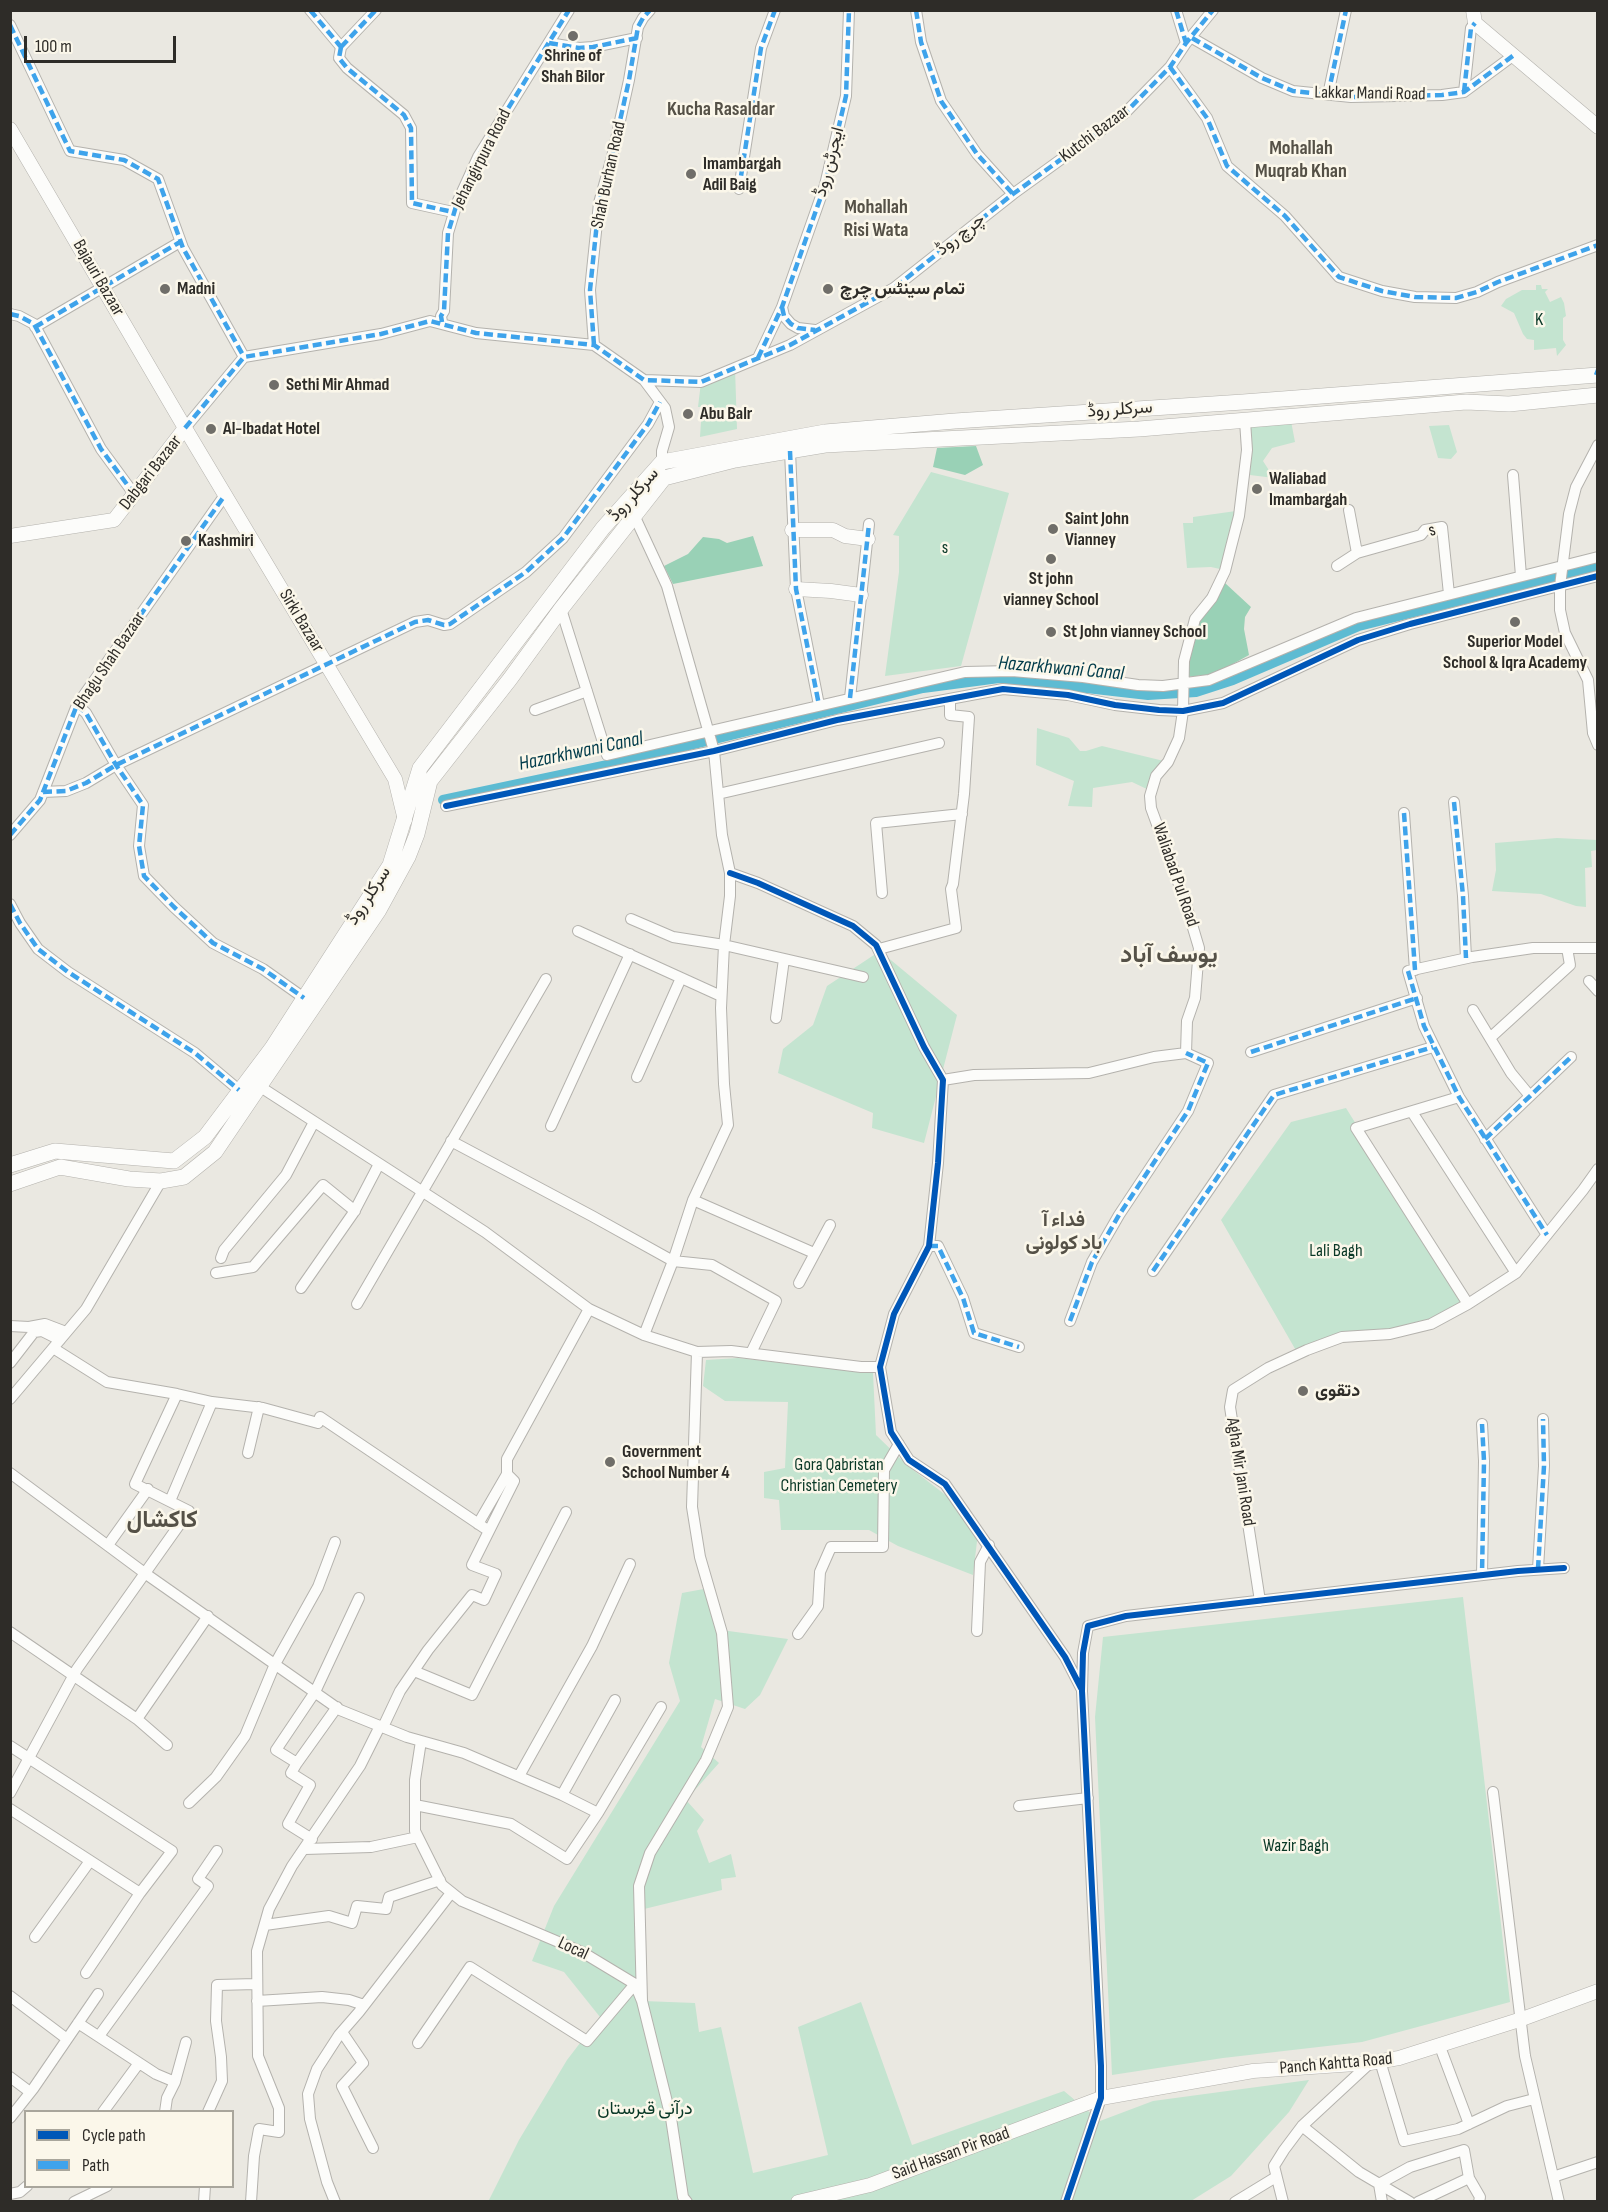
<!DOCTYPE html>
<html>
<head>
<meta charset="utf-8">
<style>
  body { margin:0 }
  #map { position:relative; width:1608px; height:2212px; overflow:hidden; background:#eae8e1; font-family:"Sofia Sans Condensed",sans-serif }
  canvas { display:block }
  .frame { position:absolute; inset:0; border:12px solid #2e2c28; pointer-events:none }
  .legend { position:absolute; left:24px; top:2110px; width:210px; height:78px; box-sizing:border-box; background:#fbf7ea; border:2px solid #a9a69c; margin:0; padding:8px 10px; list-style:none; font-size:18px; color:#2e2c28 }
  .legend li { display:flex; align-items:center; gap:12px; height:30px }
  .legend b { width:30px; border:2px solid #a9a69c }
  .scale { position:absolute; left:24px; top:36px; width:152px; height:27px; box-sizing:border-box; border:3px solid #2e2c28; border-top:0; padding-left:8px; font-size:18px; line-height:21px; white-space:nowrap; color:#2e2c28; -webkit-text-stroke:4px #fbf7ea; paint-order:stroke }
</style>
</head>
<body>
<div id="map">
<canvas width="1608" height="2212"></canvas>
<div class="frame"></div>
<ul class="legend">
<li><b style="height:8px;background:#0057b8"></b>Cycle path</li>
<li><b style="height:8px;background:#3ea3eb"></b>Path</li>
</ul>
<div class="scale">100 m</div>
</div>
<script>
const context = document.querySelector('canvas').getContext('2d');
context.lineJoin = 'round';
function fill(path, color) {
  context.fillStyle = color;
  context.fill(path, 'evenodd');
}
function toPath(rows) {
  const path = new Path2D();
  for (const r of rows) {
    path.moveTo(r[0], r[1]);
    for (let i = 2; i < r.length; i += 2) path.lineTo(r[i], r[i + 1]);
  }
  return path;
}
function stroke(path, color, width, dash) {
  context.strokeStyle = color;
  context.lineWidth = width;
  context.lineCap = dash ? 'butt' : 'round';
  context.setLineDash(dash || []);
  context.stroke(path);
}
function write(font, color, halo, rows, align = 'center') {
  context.font = font + ' "Sofia Sans Condensed",Vazirmatn,sans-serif';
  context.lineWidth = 5;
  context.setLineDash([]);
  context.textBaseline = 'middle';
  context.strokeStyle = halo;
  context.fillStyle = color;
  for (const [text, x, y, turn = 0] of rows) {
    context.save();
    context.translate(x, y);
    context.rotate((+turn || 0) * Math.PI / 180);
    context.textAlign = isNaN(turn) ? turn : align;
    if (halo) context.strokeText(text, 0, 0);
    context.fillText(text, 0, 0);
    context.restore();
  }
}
const green = toPath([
  [1536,285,1541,285,1542,289,1548,289,1545,292,1550,302,1561,297,1564,303,1566,316,1563,318,1563,340,1566,345,1557,356,1556,348,1534,350,1534,340,1527,339,1523,334,1514,313,1501,306,1506,299,1522,290,1536,290],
  [735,368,737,429,700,437,702,407,698,407,701,382],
  [1291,421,1295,442,1272,448,1263,461,1274,478,1250,475,1252,450,1250,424],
  [1449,425,1457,452,1451,459,1438,458,1429,426],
  [931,472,1009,493,961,666,885,676,899,572,899,536,893,535],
  [1236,511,1234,526,1220,569,1211,567,1187,568,1183,523,1193,523,1193,517],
  [1037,728,1069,738,1080,751,1086,751,1102,746,1168,762,1151,791,1132,782,1093,788,1092,807,1068,806,1074,781,1036,765],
  [1557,838,1597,840,1597,850,1591,851,1592,867,1585,868,1586,907,1576,906,1541,894,1492,891,1496,870,1495,843],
  [880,951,957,1015,924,1143,872,1128,873,1113,778,1073,783,1049,813,1025,827,986],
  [1346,1108,1468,1304,1431,1324,1342,1337,1298,1354,1221,1220,1291,1122],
  [738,1358,873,1373,876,1435,908,1466,952,1500,978,1533,973,1575,898,1546,869,1530,781,1530,779,1500,764,1498,764,1472,785,1468,788,1402,725,1401,703,1386,706,1360],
  [709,1588,721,1630,788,1639,760,1695,745,1709,715,1699,701,1747,719,1763,686,1800,704,1820,697,1831,709,1863,731,1854,736,1877,721,1879,722,1890,640,1910,643,2001,695,2003,699,2032,721,2027,753,2173,828,2155,798,2027,861,2002,912,2145,1064,2091,1100,2121,1153,2101,1309,2080,1289,2112,1231,2176,1191,2201,488,2202,519,2140,567,2060,600,2017,564,1972,532,1961,554,1906,680,1701,669,1663,682,1593],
  [1463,1597,1510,2002,1362,2042,1223,2058,1112,2075,1095,1717,1103,1637]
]);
const forest = toPath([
  [976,446,983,465,965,475,933,467,937,448],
  [753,536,763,566,673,584,664,566,688,554,703,537,719,539,727,543],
  [1225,583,1251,607,1245,617,1244,629,1249,655,1215,674,1187,677,1187,663,1198,620,1215,600]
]);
const canal = toPath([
  [443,800,617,763,923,688,999,678,1148,695,1196,692,1233,680,1359,626,1598,566]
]);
const street = toPath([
  [310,10,341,47],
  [916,10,921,42,941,101,977,154,1013,194],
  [1176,10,1186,43],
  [10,25,70,151,124,160,158,179,183,248,244,357],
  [1192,38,1262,78,1293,91,1351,97,1442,95,1464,92,1514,55],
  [549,43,579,48,593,47,637,38],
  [341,47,339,58,347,68,404,115,411,128,412,203,453,212],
  [341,47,376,10],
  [1170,67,1207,118,1227,166,1285,216,1339,277,1382,291,1415,297,1456,298,1477,292,1498,282,1598,245],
  [1464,92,1471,28,1475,23],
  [1328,95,1346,10],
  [739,189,761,48,775,10],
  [782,307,784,316,791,324,798,328,815,330],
  [10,314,19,316,34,324,101,449,134,494],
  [442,322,441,316,444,311,448,233,457,203,478,157,569,10],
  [35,327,180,242],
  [594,345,590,290,599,203,612,157,629,80,638,27,643,18,650,10],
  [758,358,782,307,825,185,846,96,849,10],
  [644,380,701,382,790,345,894,288,1013,194,1125,113,1170,67,1186,43,1213,10],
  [185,428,244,357,381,334,430,321,476,333,594,345,644,380,665,408,669,427,662,451,662,462],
  [1598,445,1576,487,1569,514,1560,586,1560,610,1565,633,1588,680,1593,733,1598,745],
  [790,451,796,589,819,705],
  [1513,475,1521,576],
  [1349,510,1357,553],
  [634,515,667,586,714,751,722,835,730,873,730,896,724,945,721,1008,724,1084,728,1125,693,1200,673,1261,644,1335],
  [1337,566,1357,553,1421,535,1425,530,1442,527,1449,594],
  [561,609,607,755,965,672,1012,671,1083,677,1138,685,1163,686,1209,680,1356,618,1598,557],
  [850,698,869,524],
  [77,705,86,713,116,765,143,805,139,846,144,876,174,907,213,943,263,969,304,998],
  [535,710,587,691],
  [43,792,66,791,86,783,116,765,415,622,428,620,444,625,450,624,526,572,563,538,648,424,660,402],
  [718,794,939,743],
  [1454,802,1463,896,1466,958],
  [446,806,714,751,837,720,1003,689,1068,695,1115,705,1159,710,1183,711,1223,703,1358,640,1410,624,1598,576],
  [1404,813,1415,970],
  [10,835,40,800,77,705,225,495],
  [730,873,758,883,853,926,876,945,924,1047,943,1080,938,1163,929,1246,894,1314,880,1367,891,1432,909,1460,945,1484,1065,1657,1081,1688],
  [882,893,876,823,962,814],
  [10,904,20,923,38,949,68,972,195,1053,239,1090],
  [631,919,673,937,724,945,863,977],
  [578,931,721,996],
  [879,949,956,928,951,889,953,884,964,794,969,717,950,715,950,699],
  [1589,981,1598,991],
  [1473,1010,1511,1073,1530,1096],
  [776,1018,784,959],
  [1490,1038,1570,965,1567,948],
  [1251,1052,1417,998],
  [637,1077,681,978],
  [943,1080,974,1075,1089,1073,1154,1057,1186,1053,1187,1021,1195,998,1199,948,1185,901,1151,808,1150,796,1156,776,1168,762,1179,738,1183,711,1184,661,1195,619,1212,598,1225,571,1231,547,1239,516,1247,450,1245,421],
  [259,1086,485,1232,589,1309,644,1335,697,1352,731,1351,861,1367,880,1367],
  [1459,1097,1356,1128,1468,1304],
  [1412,1112,1516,1273],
  [551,1126,630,954],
  [1485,1139,1571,1057],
  [451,1141,592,1216,673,1261,712,1265,776,1301,751,1353],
  [693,1200,814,1253],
  [1547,1235,1459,1097,1424,1026,1408,971,1472,957,1533,948,1598,948],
  [929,1246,938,1246,963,1298,974,1333,1019,1347],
  [221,1258,224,1250,286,1175,314,1122],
  [1153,1271,1274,1095,1433,1047],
  [216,1273,253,1267,323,1185,355,1211],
  [799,1283,830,1225],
  [301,1288,354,1212,379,1164],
  [357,1304,546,979],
  [1070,1321,1092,1262,1119,1215,1188,1111,1208,1063,1186,1053],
  [10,1326,29,1327,45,1324,66,1332],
  [53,1348,107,1382,177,1394,212,1402,263,1408,318,1423,320,1417,489,1531],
  [10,1363,34,1332,42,1331,60,1340],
  [10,1399,86,1309,161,1181],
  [1482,1424,1484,1461,1482,1575],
  [248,1453,259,1407],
  [10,1473,146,1574,340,1710,407,1737,464,1753,562,1795,598,1813],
  [170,1501,212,1402],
  [478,1524,507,1474,507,1459,589,1309],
  [108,1545,148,1489],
  [1538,1569,1544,1466,1543,1419],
  [1260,1601,1230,1407,1233,1390,1268,1368,1307,1350,1342,1337,1390,1334,1431,1324,1468,1304,1516,1273,1583,1190,1598,1169],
  [977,1631,980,1562,989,1545],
  [10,1632,137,1719,167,1745],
  [798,1634,818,1606,820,1572,831,1547,883,1547,884,1470,899,1444],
  [414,1671,472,1695,566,1512],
  [137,1719,208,1616],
  [383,1727,400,1691,428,1650,472,1595,484,1600,496,1574,472,1565,514,1481,507,1474],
  [421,1741,415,1780,415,1831,442,1885,462,1901,582,1952,635,1984,642,2001,671,2118,683,2197,687,2202],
  [10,1746,172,1851,140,1893,86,1973],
  [297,1763,337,1707],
  [519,1776,592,1646,630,1564],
  [1493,1792,1525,2056,1559,2202],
  [10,1793,77,1669,189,1511,135,1484,177,1394],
  [562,1795,615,1700],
  [189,1803,216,1777,245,1736,275,1664,318,1587,335,1542],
  [415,1805,511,1824,567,1859,598,1813,661,1707],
  [1019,1806,1088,1798],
  [10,1809,140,1893],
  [312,1839,288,1824,310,1785,291,1773,297,1763,276,1750,315,1692,359,1598],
  [305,1849,371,1847,418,1837],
  [265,1925,329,1916,352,1923,357,1906,386,1909,389,1897,440,1880],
  [35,1937,90,1861],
  [10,1996,67,2039],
  [257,2001,322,1997,349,2000,364,2005],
  [642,2001,639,1886,650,1853,706,1760,728,1707,722,1633,700,1557,692,1507,697,1352],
  [78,2023,156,2074,175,2082],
  [342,2032,363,2063,342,2086,373,2148],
  [99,2036,208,1886,198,1879,217,1851],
  [418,2043,470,1967,587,2041,635,1984],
  [1439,2044,1469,2124],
  [1380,2061,1404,2141,1458,2129,1507,2106,1534,2099],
  [10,2077,30,2092],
  [103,2112,139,2063],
  [165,2112,167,2098,175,2082,186,2042],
  [208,2112,222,2081,221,2057,216,2021,217,1985,256,1984],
  [10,2118,33,2089,98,1994],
  [1302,2126,1359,2172,1410,2202],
  [1553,2177,1598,2162],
  [10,2194,20,2192,27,2186],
  [74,2202,107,2186],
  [204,2202,205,2186],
  [251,2202,254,2156,259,2129,279,2132,279,2108,258,2056,257,1951,269,1909,292,1866,360,1766,380,1726],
  [335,2202,327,2182,310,2119,308,2094,317,2069,339,2035,359,2012,451,1893],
  [1066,2202,1101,2098,1101,2066,1082,1691,1083,1653,1088,1626,1126,1616,1518,1571,1564,1568],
  [1235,2202,1276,2177],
  [1283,2202,1274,2166,1284,2150,1302,2126,1370,2063],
  [1382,2202,1379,2184,1410,2167,1464,2150,1469,2178,1480,2197,1479,2202],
  [1418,2202,1469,2178]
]);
const secondary = toPath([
  [1473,10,1475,23,1598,127],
  [10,129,185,428,395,779,405,820],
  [792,530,833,530,845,536,868,539],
  [10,536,114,520,185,428],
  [796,589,831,591,861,595],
  [798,2202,870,2185,1101,2098,1253,2071,1370,2063,1399,2058,1522,2019,1598,1991]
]);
const primary = toPath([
  [10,1165,55,1151,174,1161,205,1137,272,1048,390,865,420,768,603,528,662,462,825,432,955,421,1243,402,1598,375],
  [10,1184,60,1167,129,1179,161,1181,184,1177,215,1152,379,910,408,857,417,834,430,781,510,679,561,609,664,478,735,460,825,445,1139,429,1466,402,1509,404,1598,395]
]);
const quiet = toPath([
  [310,10,341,47],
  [916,10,921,42,941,101,977,154,1013,194],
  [1176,10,1186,43],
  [10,25,70,151,124,160,158,179,183,248,244,357],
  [1192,38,1262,78,1293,91,1351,97,1442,95,1464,92,1514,55],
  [549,43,579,48,593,47,637,38],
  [341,47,339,58,347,68,404,115,411,128,412,203,453,212],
  [341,47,376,10],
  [1170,67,1207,118,1227,166,1285,216,1339,277,1382,291,1415,297,1456,298,1477,292,1498,282,1598,245],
  [1464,92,1471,28,1475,23],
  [1328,95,1346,10],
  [739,189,761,48,775,10],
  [782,307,784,316,791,324,798,328,815,330],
  [10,314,19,316,34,324,101,449,134,494],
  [442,322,441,316,444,311,448,233,457,203,478,157,569,10],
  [35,327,180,242],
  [594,345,590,290,599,203,612,157,629,80,638,27,643,18,650,10],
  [758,358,782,307,825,185,846,96,849,10],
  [1596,375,1598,370],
  [185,428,244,357,381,334,430,321,476,333,594,345,644,380,701,382,790,345,894,288,1013,194,1125,113,1170,67,1186,43,1213,10],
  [790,451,796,589,819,705],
  [850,698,869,524],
  [77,705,86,713,116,765,143,805,139,846,144,876,174,907,213,943,263,969,304,998],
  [43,792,66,791,86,783,116,765,415,622,428,620,444,625,450,624,526,572,563,538,648,424,660,402],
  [1454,802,1463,896,1466,958],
  [1404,813,1415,970],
  [10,835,40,800,77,705,225,495],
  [10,904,20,923,38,949,68,972,195,1053,239,1090],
  [1408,971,1424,1026,1459,1097,1547,1235],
  [1251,1052,1417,998],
  [1485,1139,1571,1057],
  [929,1246,938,1246,963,1298,974,1333,1019,1347],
  [1153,1271,1274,1095,1433,1047],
  [1070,1321,1092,1262,1119,1215,1188,1111,1208,1063,1186,1053],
  [1482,1424,1484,1461,1482,1575],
  [1538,1569,1544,1466,1543,1419]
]);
const cycleway = toPath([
  [446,806,714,751,837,720,1003,689,1068,695,1115,705,1159,710,1183,711,1223,703,1358,640,1410,624,1598,576],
  [730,873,758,883,853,926,876,945,924,1047,943,1080,938,1163,929,1246,894,1314,880,1367,891,1432,909,1460,945,1484,1065,1657,1081,1688],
  [1066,2202,1101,2098,1101,2066,1082,1691,1083,1653,1088,1626,1126,1616,1518,1571,1564,1568]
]);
const markers = [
  [573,36,6,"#706e69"],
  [691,174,6,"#706e69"],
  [165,289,6,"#706e69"],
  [828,289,6,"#706e69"],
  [274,385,6,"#706e69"],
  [688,414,6,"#706e69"],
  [211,429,6,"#706e69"],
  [1257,489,6,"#706e69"],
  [1053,529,6,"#706e69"],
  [186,541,6,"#706e69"],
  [1051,559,6,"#706e69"],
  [1515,622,6,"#706e69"],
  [1051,632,6,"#706e69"],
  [1303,1391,6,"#706e69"],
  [610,1462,6,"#706e69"]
];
const poiNames = [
  ["Shrine of",573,56,"center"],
  ["Shah Bilor",573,77,"center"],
  ["Imambargah",703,164],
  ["Adil Baig",703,185],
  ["Madni",177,289],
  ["تمام سینٹس چرچ",840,289],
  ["Sethi Mir Ahmad",286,385],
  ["Abu Balr",700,414],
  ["Al-Ibadat Hotel",223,429],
  ["Waliabad",1269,479],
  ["Imambargah",1269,500],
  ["Saint John",1065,519],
  ["Vianney",1065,540],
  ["Kashmiri",198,541],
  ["St john",1051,579,"center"],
  ["vianney School",1051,600,"center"],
  ["St John vianney School",1063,632],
  ["Superior Model",1515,642,"center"],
  ["School & Iqra Academy",1515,663,"center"],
  ["دتقوى",1315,1391],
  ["Government",622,1452],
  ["School Number 4",622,1473]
];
const streetNames = [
  ["Lakkar Mandi Road",1370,94,1],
  ["Kutchi Bazaar",1095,134,-37],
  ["Jehangirpura Road",482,159,-63],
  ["ایجرٹن روڈ",830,162,-75],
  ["Shah Burhan Road",609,175,-78],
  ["چرچ روڈ",961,235,-38],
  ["Bajauri Bazaar",98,278,60],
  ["سرکلر روڈ",1120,410,-4],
  ["Dabgari Bazaar",151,473,-52],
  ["سرکلر روڈ",634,495,-48],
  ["s",1432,531,-19],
  ["Sirki Bazaar",301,621,59],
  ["Bhagu Shah Bazaar",110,661,-56],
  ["Waliabad Pul Road",1175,875,71],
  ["سرکلر روڈ",369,896,-57],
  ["Agha Mir Jani Road",1240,1472,81],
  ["Local",573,1949,25],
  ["Panch Kahtta Road",1336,2064,-5],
  ["Said Hassan Pir Road",951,2154,-20]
];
const parkNames = [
  ["K",1539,320],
  ["s",945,548],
  ["Lali Bagh",1336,1251],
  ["Gora Qabristan",839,1465],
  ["Christian Cemetery",839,1486],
  ["Wazir Bagh",1296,1846],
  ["درآنی قبرستان",645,2109]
];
const neighbourhoodNames = [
  ["Kucha Rasaldar",721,110],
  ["Mohallah",1301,149],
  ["Muqrab Khan",1301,172],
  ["Mohallah",876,208],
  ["Risi Wata",876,231],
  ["فداء آ",1064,1221],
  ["باد کولونی",1064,1244]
];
const waterNames = [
  ["Hazarkhwani Canal",1061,669,5],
  ["Hazarkhwani Canal",581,752,-12]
];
const districtNames = [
  ["یوسف آباد",1169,956],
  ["کاکشال",162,1521]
];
fill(green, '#c4e4d0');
fill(forest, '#99d1b6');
stroke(canal, '#5dbbd2', 10);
stroke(street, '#b4b2ad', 12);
stroke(secondary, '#b4b2ad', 15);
stroke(primary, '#b4b2ad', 16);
stroke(street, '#fcfcfa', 10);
stroke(secondary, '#fcfcfa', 14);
stroke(primary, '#fcfcfa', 15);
stroke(quiet, '#3ea3eb', 4.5, [9, 4.5]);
stroke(cycleway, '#0057b8', 6);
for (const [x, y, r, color] of markers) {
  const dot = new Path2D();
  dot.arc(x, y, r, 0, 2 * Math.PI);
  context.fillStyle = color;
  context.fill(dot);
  stroke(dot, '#fbf7ea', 2);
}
write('bold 18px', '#2e2c28', '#fbf7ea', poiNames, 'left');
write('18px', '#2e2c28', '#fbf7ea', streetNames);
write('18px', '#093826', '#fbf7ea', parkNames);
write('bold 20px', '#555147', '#fbf7ea', neighbourhoodNames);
write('italic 20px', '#013b4a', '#fbf7ea', waterNames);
write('bold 24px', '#555147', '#fbf7ea', districtNames);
</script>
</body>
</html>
